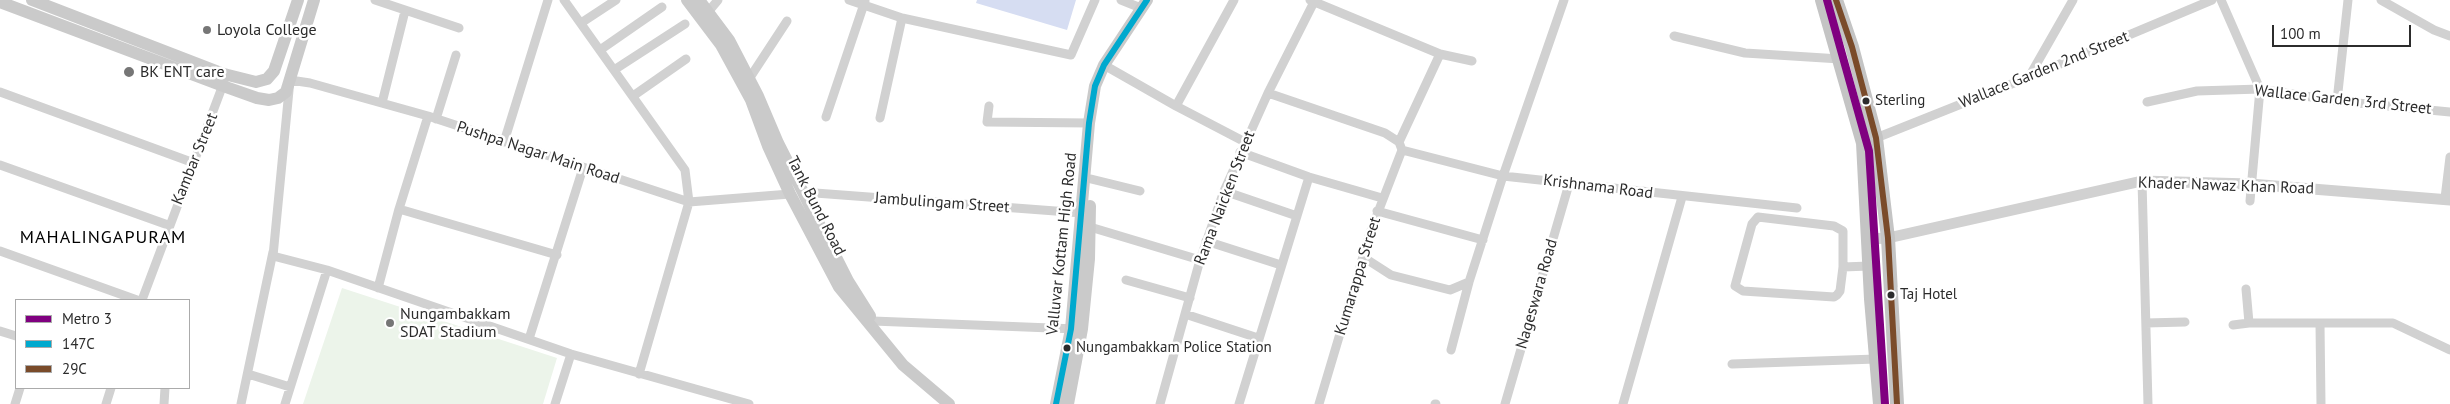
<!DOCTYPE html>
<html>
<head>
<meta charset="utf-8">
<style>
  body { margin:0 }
  #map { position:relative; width:2450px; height:404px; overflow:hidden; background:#fff; font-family:"PT Sans",sans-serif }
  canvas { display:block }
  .legend { position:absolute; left:15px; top:299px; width:175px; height:90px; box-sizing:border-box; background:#fff; border:1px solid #ababab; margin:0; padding:6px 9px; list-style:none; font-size:15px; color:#2c2c2c }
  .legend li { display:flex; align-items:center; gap:10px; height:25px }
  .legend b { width:25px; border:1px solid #ababab }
  .scale { position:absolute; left:2272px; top:25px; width:139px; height:22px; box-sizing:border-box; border:2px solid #2c2c2c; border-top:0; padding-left:6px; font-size:15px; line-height:18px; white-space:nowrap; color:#2c2c2c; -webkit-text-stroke:4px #fff; paint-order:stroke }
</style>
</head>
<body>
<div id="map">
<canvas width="2450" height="404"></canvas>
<ul class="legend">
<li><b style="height:6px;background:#800080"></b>Metro 3</li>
<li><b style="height:6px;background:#00a9ce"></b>147C</li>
<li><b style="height:6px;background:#7a4b2a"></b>29C</li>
</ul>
<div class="scale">100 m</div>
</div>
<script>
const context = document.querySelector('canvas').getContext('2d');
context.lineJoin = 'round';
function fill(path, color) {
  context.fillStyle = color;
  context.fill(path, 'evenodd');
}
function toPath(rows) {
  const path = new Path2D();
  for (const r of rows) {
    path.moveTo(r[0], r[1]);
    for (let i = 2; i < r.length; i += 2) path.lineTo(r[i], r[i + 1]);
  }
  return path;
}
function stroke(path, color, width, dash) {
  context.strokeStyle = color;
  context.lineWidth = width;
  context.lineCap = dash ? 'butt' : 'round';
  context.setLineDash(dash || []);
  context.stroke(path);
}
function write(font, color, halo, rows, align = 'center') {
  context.font = font + ' "PT Sans",sans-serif';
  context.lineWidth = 5;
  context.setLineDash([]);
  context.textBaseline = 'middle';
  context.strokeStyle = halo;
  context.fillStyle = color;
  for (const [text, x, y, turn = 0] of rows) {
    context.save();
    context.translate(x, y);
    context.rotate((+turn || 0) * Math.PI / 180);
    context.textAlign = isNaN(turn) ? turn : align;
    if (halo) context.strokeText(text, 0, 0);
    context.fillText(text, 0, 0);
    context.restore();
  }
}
const green = toPath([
  [342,288,557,358,543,404,303,404]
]);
const water = toPath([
  [977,0,1076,0,1067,30,976,3]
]);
const minor = toPath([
  [375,0,459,28],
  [564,0,685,170,689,202,639,374],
  [849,0,902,18,1071,55,1095,0],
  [1121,0,1141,8],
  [1310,0,1440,54,1472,61],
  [2221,0,2260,89,2250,201],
  [2381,0,2434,30,2450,36],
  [708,12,718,0],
  [581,23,616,0],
  [1674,36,1745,53,1840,59],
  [600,50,662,7],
  [1104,65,1176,106,1245,142],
  [614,70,685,24],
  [2029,77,2073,0],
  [749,79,787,21],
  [0,92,194,163],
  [1268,93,1385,133,1399,142,1402,150],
  [633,96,686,59],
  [2337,101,2348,0],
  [2147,102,2197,91,2260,89,2337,101,2450,112],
  [382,103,405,11],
  [989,106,987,122,1089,123],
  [1176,106,1234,0],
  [826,117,865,1],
  [880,118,902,18],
  [436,119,456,55],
  [1876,138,2029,77,2212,0],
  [504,142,548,0],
  [1399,142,1440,54],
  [1402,150,1503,176,1797,208],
  [1240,152,1309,177,1382,198],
  [0,165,168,225],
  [1091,179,1140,191],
  [2142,181,2148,404],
  [1224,191,1297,216],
  [802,192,1082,213],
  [2445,198,2450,157],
  [399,209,557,255],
  [1377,211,1483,240],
  [1758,217,1834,226,1843,231,1843,267,1840,291,1837,295,1834,297,1743,291,1735,286,1752,224,1758,217],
  [1090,227,1200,260],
  [1206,241,1281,265],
  [0,251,137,300],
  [1363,257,1391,275,1450,290,1469,282],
  [1843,267,1869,266],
  [1126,280,1190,298],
  [378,288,399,209,428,116],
  [142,300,224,82],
  [1185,314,1258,338],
  [873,321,1076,329],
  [2146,323,2185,322],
  [2249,323,2393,323,2450,350],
  [2320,324,2321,404],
  [2233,325,2249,323,2246,289],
  [0,331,16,336],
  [529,339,583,168],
  [1451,350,1469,282,1503,176,1564,0],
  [1732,364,1876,359],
  [248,374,290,387],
  [15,404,20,388],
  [106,404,111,388],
  [164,404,165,388],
  [241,404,273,252],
  [285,404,327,270],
  [555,404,571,354],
  [749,404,571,354,327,270,273,256,290,80,310,83,428,116,689,202,790,194],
  [1160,404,1200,260,1224,191,1268,93,1315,0],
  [1239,404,1309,177],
  [1319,404,1370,233,1402,150],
  [1435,404,1436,404],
  [1505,404,1569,184],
  [1623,404,1682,197]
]);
const tertiary = toPath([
  [1867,239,1888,238,2142,181,2250,184,2450,200]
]);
const secondary = toPath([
  [32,0,224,74,256,82,267,79,274,71,298,0],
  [687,0,721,45,751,100,768,146,790,194,839,287,903,365,949,404],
  [699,0,729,40,758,96,778,143,848,281,870,316],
  [0,2,223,86,257,98,269,100,278,98,286,92,314,0],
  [1056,404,1071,329,1089,123,1095,86,1104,65,1147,0],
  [1068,404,1082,329,1089,259,1090,206]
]);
const primary = toPath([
  [1822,0,1863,143,1871,299,1880,404],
  [1836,0,1852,47,1876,138,1888,238,1897,404]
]);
const bus1 = toPath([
  [1056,404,1071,329,1089,123,1095,86,1104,65,1147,0]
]);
const bus2 = toPath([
  [1836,0,1852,47,1876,138,1888,238,1897,404]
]);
const metro1 = toPath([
  [1827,0,1869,151,1885,404]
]);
const markers = [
  [207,30,5,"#767676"],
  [129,72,6,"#767676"],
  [1866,101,4.5,"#2c2c2c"],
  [1891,295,4.5,"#2c2c2c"],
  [390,323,5,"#767676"],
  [1067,348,4.5,"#2c2c2c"]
];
const busNames = [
  ["Sterling",1875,101],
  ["Taj Hotel",1900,295],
  ["Nungambakkam Police Station",1076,348]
];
const poiNames = [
  ["Loyola College",217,30],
  ["BK ENT care",140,72],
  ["Nungambakkam",400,314],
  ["SDAT Stadium",400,332]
];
const streetNames = [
  ["Wallace Garden 2nd Street",2044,70,-22],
  ["Wallace Garden 3rd Street",2343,100,6],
  ["Pushpa Nagar Main Road",538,153,18],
  ["Kambar Street",195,159,-68],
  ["Khader Nawaz Khan Road",2226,186,2],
  ["Krishnama Road",1598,187,7],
  ["Rama Naicken Street",1225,198,-69],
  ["Jambulingam Street",942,203,4],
  ["Tank Bund Road",816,206,63],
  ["Valluvar Kottam High Road",1062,244,-84],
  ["Kumarappa Street",1358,276,-73],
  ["Nageswara Road",1537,294,-74]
];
const neighbourhoodNames = [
  ["MAHALINGAPURAM",103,238]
];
fill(green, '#ecf4ea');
fill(water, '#d6ddf2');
stroke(minor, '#d1d1d1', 9);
stroke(tertiary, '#d1d1d1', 11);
stroke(secondary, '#cacaca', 12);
stroke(primary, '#c4c4c4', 14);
stroke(bus1, '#00a9ce', 6);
stroke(bus2, '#7a4b2a', 6);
stroke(metro1, '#800080', 8);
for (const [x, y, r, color] of markers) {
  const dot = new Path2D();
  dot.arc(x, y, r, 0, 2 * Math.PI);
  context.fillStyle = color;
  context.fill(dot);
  stroke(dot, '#fff', 2);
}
write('15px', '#2c2c2c', '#fff', busNames, 'left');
write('16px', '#2c2c2c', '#fff', poiNames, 'left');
write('16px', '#2c2c2c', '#fff', streetNames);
context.letterSpacing = '1px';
write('18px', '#000', '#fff', neighbourhoodNames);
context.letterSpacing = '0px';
</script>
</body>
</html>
